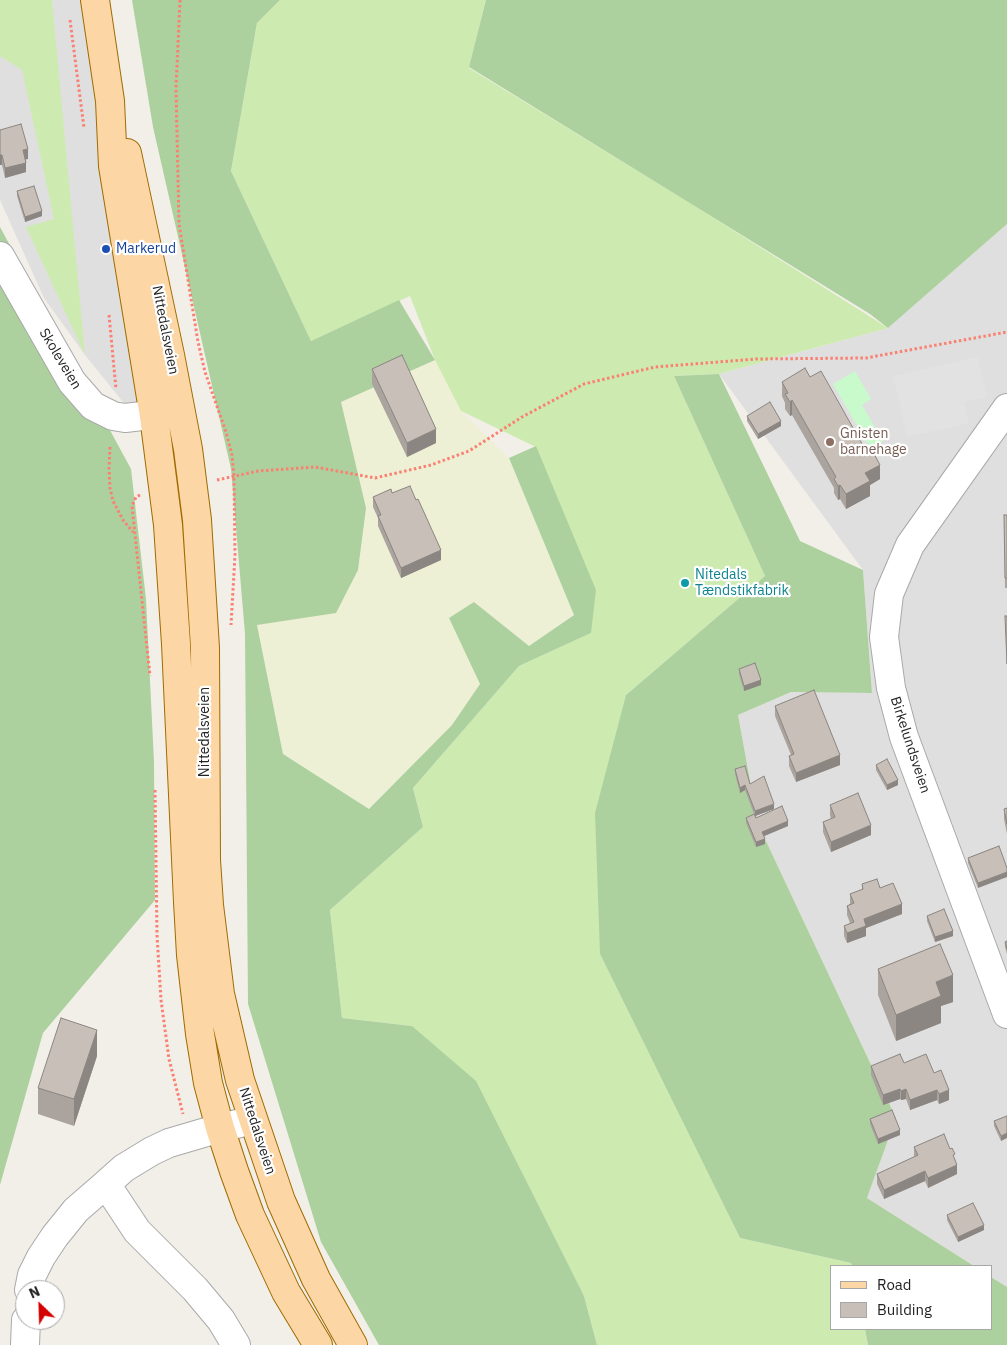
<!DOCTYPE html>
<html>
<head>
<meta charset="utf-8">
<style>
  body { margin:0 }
  #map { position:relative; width:1007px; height:1345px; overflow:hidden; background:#f2efe9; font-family:"IBM Plex Sans",sans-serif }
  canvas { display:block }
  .legend { position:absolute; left:830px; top:1265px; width:162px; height:65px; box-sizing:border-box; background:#fff; border:1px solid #a7a7a7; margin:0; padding:6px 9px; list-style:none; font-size:15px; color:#222 }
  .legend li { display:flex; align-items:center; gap:10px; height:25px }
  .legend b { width:25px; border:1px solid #a7a7a7 }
  .north { position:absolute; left:15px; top:1280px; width:50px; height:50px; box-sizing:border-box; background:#fff; border:1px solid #a7a7a7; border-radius:50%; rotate:336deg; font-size:14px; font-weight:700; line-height:20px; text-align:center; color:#222 }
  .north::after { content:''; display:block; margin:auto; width:18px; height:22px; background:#d40000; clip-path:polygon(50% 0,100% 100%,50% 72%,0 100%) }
</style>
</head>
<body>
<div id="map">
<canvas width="1007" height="1345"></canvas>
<ul class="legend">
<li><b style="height:6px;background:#fcd6a4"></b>Road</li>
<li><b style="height:14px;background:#c7bfb8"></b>Building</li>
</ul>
<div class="north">N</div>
</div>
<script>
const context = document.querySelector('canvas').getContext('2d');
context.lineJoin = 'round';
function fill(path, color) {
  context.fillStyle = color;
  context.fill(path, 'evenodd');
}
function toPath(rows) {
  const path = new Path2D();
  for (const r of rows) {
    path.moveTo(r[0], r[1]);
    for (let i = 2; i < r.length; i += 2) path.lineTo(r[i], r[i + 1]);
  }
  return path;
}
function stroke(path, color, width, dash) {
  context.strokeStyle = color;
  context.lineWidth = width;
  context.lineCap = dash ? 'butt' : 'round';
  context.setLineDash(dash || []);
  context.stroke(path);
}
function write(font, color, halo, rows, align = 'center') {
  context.font = font + ' "IBM Plex Sans",sans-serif';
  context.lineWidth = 4.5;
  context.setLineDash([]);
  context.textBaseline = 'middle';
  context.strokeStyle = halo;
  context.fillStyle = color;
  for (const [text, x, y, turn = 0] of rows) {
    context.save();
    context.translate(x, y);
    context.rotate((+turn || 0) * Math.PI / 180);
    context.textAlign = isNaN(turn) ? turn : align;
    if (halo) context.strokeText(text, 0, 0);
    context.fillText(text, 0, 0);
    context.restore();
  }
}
const residential = toPath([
  [0,0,87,0,169,459,85,355,44,298,0,200],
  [1007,224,1007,1287,991,1277,991,1266,974,1266,867,1198,896,1118,758,824,738,715,791,692,872,693,863,570,719,374,888,328]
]);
const farmland = toPath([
  [435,360,461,411,509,458,574,614,529,646,474,602,480,684,452,725,369,809,283,754,257,625,336,612,366,509,340,402]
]);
const grass = toPath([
  [0,0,52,0,85,355,26,227,54,219,22,70,0,56],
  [280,0,486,0,469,68,687,201,888,328,719,374,674,376,765,576,626,695,600,954,740,1238,851,1263,852,1266,831,1266,831,1329,865,1329,868,1345,597,1345,584,1296,412,1026,342,1018,330,910,423,827,413,788,519,666,591,633,536,447,461,411,435,360,410,296,311,341,231,171,257,23]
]);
const forest = toPath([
  [132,0,280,0,257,23,231,171,311,341,399,300,435,360,341,402,366,508,358,570,336,613,257,625,283,754,369,809,452,725,480,684,449,618,474,602,529,646,574,615,509,458,536,446,596,590,591,633,519,666,413,788,423,827,330,910,342,1018,412,1026,476,1081,584,1296,597,1345,379,1345,321,1242,248,1004,245,634,231,469,153,127],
  [486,0,1007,0,1007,224,888,328,870,314,469,67],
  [0,227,131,469,146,599,154,762,155,900,43,1033,0,1185],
  [719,374,800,541,863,570,872,693,791,692,738,715,758,824,896,1118,867,1198,974,1266,852,1266,851,1263,740,1238,600,954,595,813,626,695,765,576,674,376],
  [991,1277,1007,1287,1007,1345,868,1345,865,1329,991,1329]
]);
const park = toPath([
  [855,371,871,399,862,405,883,441,870,448,833,384]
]);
const parking = toPath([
  [978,357,987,397,964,402,969,423,907,437,893,376]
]);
const path = toPath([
  [180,0,176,88,179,224,198,342,205,372,226,432,232,455,234,477,235,555,231,625],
  [70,20,84,128],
  [109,315,116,389],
  [110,447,109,468,110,488,113,501,123,520,133,532],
  [217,480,258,471,315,467,375,478,431,465,469,451,522,417,584,384,655,367,756,359,866,358,1007,332],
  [140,495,136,497,132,506,150,676],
  [155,790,157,935,161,1000,169,1059,183,1114]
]);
const minor = toPath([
  [0,256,72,382,93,406,113,416,125,418,177,412],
  [1007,408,910,545,889,594,884,637,891,688,904,737,1007,1014],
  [29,1290,32,1275,41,1257,55,1236,76,1210,106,1184],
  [25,1345,26,1320],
  [236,1345,221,1320,195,1289,137,1231,106,1184,124,1168,152,1151,169,1143,220,1128,253,1120]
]);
const major = toPath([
  [95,0,110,101,113,166,154,416,168,525,176,644,188,902,191,955,200,1034,208,1083,220,1128,234,1171,250,1215,286,1292,318,1345],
  [127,153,170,355,188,449,197,520,205,648,206,860,209,905,220,994,240,1080,281,1201,316,1279,353,1345]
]);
const wall = toPath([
  [0,130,28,159,26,159,26,172,5,178,2,165],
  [17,191,42,216,25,222,17,196],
  [372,369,436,443,407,457,372,384],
  [810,377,880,479,870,485,870,496,846,509,840,499,838,500,834,493,834,488,792,415,790,416,785,409,785,403,782,396,782,382],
  [747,416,781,426,758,439,747,421],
  [392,493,416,500,441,560,401,578,378,526,378,518,373,507,373,497],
  [1004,515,1007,515,1007,588,1005,588],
  [739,669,761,685,744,691,739,674],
  [775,706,840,765,796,782,789,766,789,756,791,755,775,716],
  [876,765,898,785,887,790,876,770],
  [735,769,774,809,755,816,756,818,788,826,764,836,765,844,756,847,746,823,746,818,754,814,745,790,740,793,735,774],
  [830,805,871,835,831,852,823,832,823,822,831,819,830,815],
  [1007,808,1007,834,1004,819,1004,809],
  [999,846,978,888,968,863,968,858],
  [862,884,880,888,902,914,866,928,866,936,847,943,844,936,844,926,850,923,847,915,847,906,850,904,850,894,862,890],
  [927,916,953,936,935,942,927,921],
  [1007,941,1007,954,1005,947,1005,942],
  [878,969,953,1002,941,1006,941,1023,896,1041,878,995],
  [97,1056,74,1126,38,1114,38,1088],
  [904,1063,934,1073,949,1100,939,1104,937,1100,910,1110,906,1099,901,1100,900,1099,883,1105,871,1075,871,1066],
  [1007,1116,1001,1141,994,1126,994,1121],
  [870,1119,900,1135,878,1144,870,1124],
  [914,1147,955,1159,957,1174,928,1188,925,1181,884,1199,877,1184,877,1174,914,1157],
  [947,1215,984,1230,958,1242,947,1220]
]);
const shadedWall = toPath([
  [28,149,28,159,23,160,23,150],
  [0,155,2,155,2,165,0,165],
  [26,163,26,172,5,178,5,168],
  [42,211,42,216,25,222,25,217],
  [792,400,792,415,790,416,790,402],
  [781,421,781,426,758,439,758,434],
  [436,429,436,443,407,457,407,443],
  [880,465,880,479,870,485,870,496,846,509,846,494,865,473],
  [840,485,840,499,838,500,838,486],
  [441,550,441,560,401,578,401,568],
  [761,680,761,685,744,691,744,686],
  [840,755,840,765,796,782,796,773],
  [898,780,898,785,887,790,887,785],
  [745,785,745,790,740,793,740,788],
  [774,804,774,809,755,816,755,811],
  [788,821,788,826,762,837,762,832],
  [871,825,871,835,831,852,831,842],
  [765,839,765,844,756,847,756,842],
  [1007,872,1007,877,978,888,978,883],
  [902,904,902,914,866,928,866,936,847,943,847,933,864,919],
  [953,931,953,936,935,942,935,937],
  [953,975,953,1002,941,1006,941,1023,896,1041,896,1015,936,982],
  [97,1030,97,1056,74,1126,74,1099],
  [900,1089,900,1099,883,1105,883,1095],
  [906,1089,906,1099,901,1100,901,1091],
  [937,1090,937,1100,910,1110,910,1100],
  [949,1090,949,1100,939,1104,939,1094],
  [900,1130,900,1135,878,1144,878,1139],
  [1007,1133,1007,1138,1001,1141,1001,1136],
  [957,1165,957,1174,928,1188,928,1178],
  [925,1171,925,1181,884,1199,884,1190],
  [984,1225,984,1230,958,1242,958,1237]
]);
const building = toPath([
  [21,124,28,149,23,150,26,163,5,168,2,155,0,155,0,130,21,124],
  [34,186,42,211,25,217,17,191,34,186],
  [402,355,436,429,407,443,372,369,402,355],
  [805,368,810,377,821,371,866,451,871,448,880,465,865,473,870,481,846,494,840,485,838,486,834,479,836,477,792,400,790,402,785,394,788,393,782,382,805,368],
  [770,402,781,421,758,434,747,416,770,402],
  [410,486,416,500,418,499,441,550,401,568,378,516,381,515,373,497,391,489,392,493,410,486],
  [1004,515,1007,515,1007,578,1005,578,1004,515],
  [1005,616,1007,616,1007,664,1005,616],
  [755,663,761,680,744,686,739,669,755,663],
  [814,690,840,755,796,773,789,756,794,754,775,706,814,690],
  [887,759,898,780,887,785,876,765,887,759],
  [745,766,750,784,764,776,774,804,755,811,745,785,740,788,735,769,745,766],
  [858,793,871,825,831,842,823,822,835,817,830,805,858,793],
  [782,806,788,821,762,832,765,839,756,842,746,818,754,814,756,818,782,806],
  [1007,808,1007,824,1004,809,1007,808],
  [999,846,1007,868,1007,872,978,883,968,858,999,846],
  [877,879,880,888,893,883,902,904,864,919,866,926,847,933,844,926,854,922,847,906,854,903,850,894,863,889,862,884,877,879],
  [944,909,953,931,935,937,927,916,944,909],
  [1007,941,1007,949,1005,942,1007,941],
  [940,944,953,975,936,982,941,996,896,1015,878,969,940,944],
  [61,1018,97,1030,74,1099,38,1088,61,1018],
  [900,1054,904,1063,926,1054,934,1073,941,1070,949,1090,939,1094,937,1090,910,1100,906,1089,901,1091,900,1089,883,1095,871,1066,900,1054],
  [892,1110,900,1130,878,1139,870,1119,892,1110],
  [1007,1116,1007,1133,1001,1136,994,1121,1007,1116],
  [944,1134,950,1149,952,1148,955,1154,953,1155,957,1165,928,1178,925,1171,884,1190,877,1174,918,1155,914,1147,944,1134],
  [973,1203,984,1225,958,1237,947,1215,973,1203]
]);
const markers = [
  [106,249,5,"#1a4fb4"],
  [830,442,5,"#8d6e63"],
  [685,583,5,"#0f9aa8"]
];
const transitNames = [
  ["Markerud",116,249]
];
const streetNames = [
  ["Nittedalsveien",165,330,79],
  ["Skoleveien",60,359,59],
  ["Nittedalsveien",205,732,-90],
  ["Birkelundsveien",910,745,72],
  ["Nittedalsveien",257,1131,72]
];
const educationNames = [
  ["Gnisten",840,434],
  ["barnehage",840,450]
];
const cultureNames = [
  ["Nitedals",695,575],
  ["Tændstikfabrik",695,591]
];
fill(residential, '#e0dfdf');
fill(farmland, '#eef0d5');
fill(grass, '#cdebb0');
fill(forest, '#add19e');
fill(park, '#c8facc');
fill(parking, '#e2e2e2');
stroke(minor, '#a9a9a9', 30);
stroke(major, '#a06b00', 30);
stroke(path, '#fa8072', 3, [2.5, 2.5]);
stroke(minor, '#fff', 28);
stroke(major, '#fcd6a4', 28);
fill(wall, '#aba49e');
fill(shadedWall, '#8b8681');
fill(building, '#c7bfb8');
stroke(building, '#8b8681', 1);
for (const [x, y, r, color] of markers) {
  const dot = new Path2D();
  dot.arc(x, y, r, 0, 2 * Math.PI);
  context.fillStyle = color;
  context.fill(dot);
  stroke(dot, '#fff', 2);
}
write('14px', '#164399', '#fff', transitNames, 'left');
write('14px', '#222', '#fff', streetNames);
write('14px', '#785e54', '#fff', educationNames, 'left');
write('14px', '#0d838f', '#fff', cultureNames, 'left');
</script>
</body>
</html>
